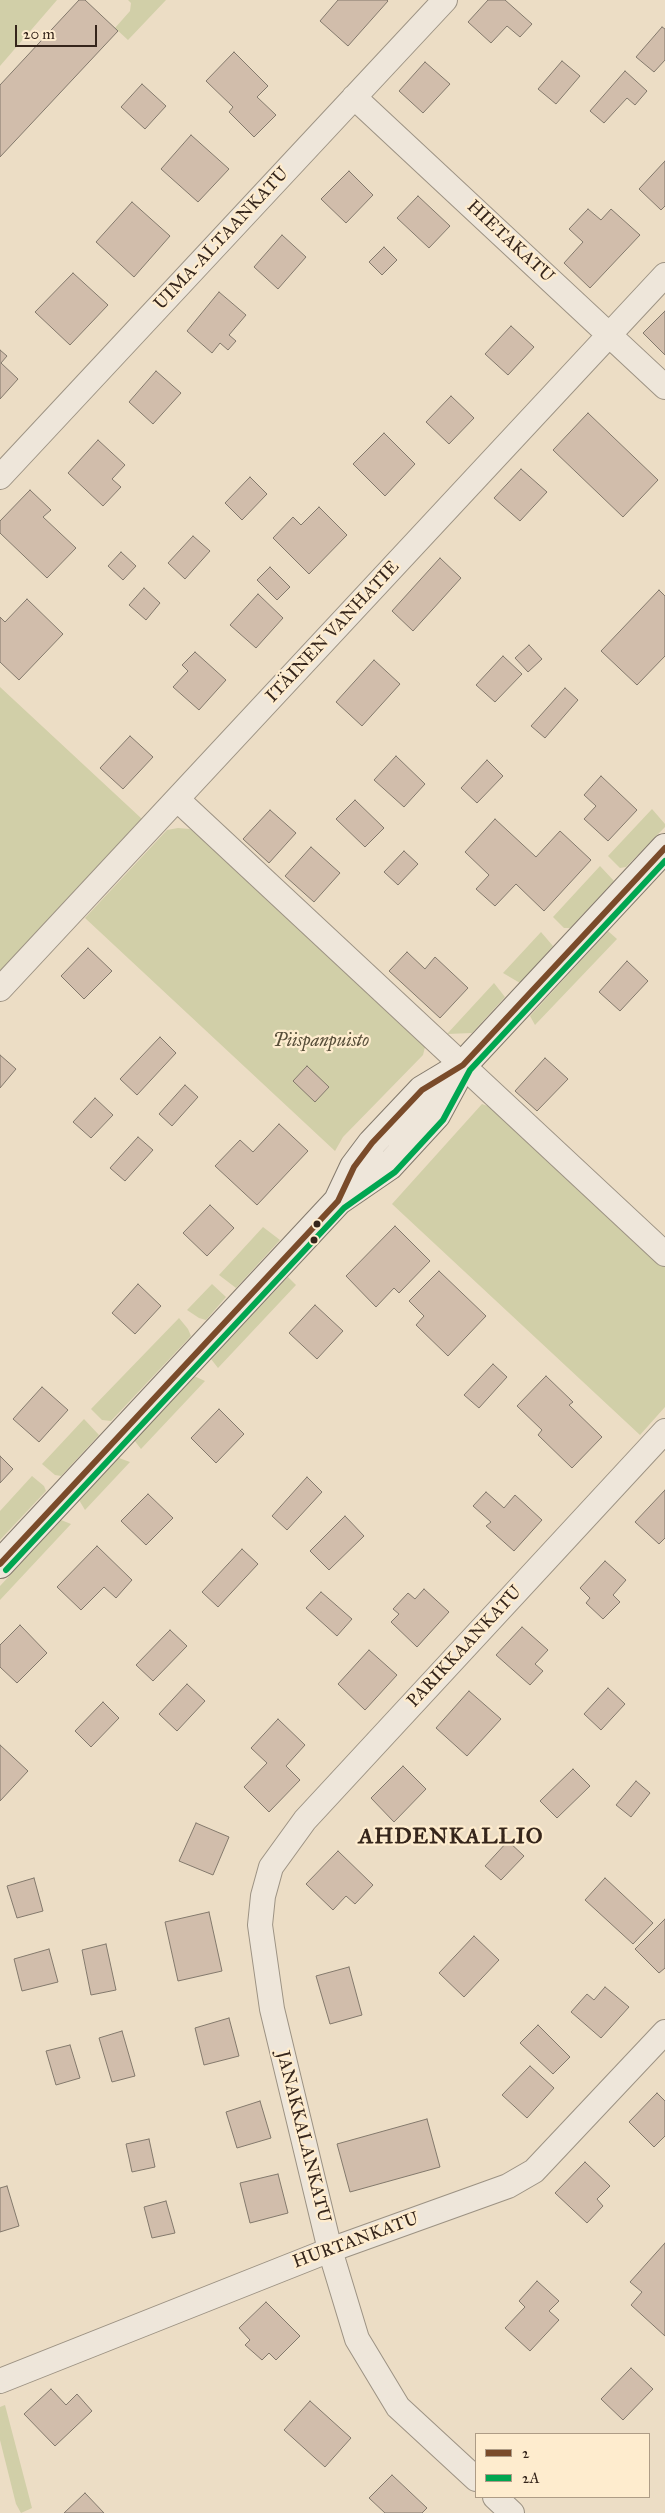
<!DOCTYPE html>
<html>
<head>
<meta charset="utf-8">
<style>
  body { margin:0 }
  #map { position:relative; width:665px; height:2513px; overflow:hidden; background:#ecddc5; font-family:"IM FELL Great Primer",serif }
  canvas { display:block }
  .legend { position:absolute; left:475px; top:2433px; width:175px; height:65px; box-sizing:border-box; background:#feecce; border:1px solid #ae9c86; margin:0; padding:6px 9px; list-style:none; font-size:15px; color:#35251b }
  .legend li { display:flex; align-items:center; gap:10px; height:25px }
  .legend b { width:25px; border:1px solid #ae9c86 }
  .scale { position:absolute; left:15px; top:25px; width:82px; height:22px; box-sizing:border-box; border:2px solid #35251b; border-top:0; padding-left:6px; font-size:15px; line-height:18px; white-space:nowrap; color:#35251b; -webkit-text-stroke:4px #feecce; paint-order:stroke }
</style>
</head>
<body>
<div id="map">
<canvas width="665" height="2513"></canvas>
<ul class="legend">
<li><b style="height:6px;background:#7a4b2a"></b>2</li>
<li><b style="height:6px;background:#00a651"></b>2A</li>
</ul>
<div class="scale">20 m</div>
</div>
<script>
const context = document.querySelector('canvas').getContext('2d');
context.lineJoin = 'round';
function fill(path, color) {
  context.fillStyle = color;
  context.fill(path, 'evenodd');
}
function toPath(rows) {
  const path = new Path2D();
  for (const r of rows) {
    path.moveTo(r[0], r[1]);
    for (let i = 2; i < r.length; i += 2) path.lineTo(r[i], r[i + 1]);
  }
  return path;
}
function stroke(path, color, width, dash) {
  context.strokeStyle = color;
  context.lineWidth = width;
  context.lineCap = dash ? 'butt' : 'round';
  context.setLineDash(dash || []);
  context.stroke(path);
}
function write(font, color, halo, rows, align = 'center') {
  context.font = font + ' "IM FELL Great Primer",serif';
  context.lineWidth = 4.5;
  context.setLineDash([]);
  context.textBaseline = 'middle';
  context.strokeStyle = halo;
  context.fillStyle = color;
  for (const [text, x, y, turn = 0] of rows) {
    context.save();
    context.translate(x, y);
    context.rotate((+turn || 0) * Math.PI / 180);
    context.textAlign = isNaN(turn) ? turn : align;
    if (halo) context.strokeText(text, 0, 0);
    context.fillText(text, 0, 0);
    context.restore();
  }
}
const green = toPath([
  [0,0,57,0,0,66],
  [128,0,166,0,128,40,115,28,130,11,131,3],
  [0,687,142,819,0,974],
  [652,809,665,824,665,827,626,867,620,868,608,856],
  [178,828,190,829,204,837,426,1043,423,1055,343,1137,335,1151,85,918,167,830],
  [600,866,614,881,570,928,564,928,553,917],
  [608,931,617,939,535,1025,530,1016],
  [541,932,553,946,520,983,503,973],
  [494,983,505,997,472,1033,447,1034],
  [482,1104,493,1108,665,1267,665,1407,640,1435,392,1204],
  [263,1227,280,1240,236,1288,219,1275],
  [288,1277,296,1285,218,1368,211,1359],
  [212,1284,226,1297,206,1320,199,1318,187,1310],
  [179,1318,188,1329,191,1336,111,1421,102,1420,91,1409],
  [194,1376,205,1381,141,1449,134,1440],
  [84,1419,99,1435,61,1476,55,1475,42,1464],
  [119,1458,130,1462,85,1510,79,1500],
  [32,1476,44,1486,46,1491,0,1540,0,1511],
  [61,1520,71,1524,0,1600,0,1586],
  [5,2405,32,2508,21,2513,16,2504,0,2440,0,2407]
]);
const building = toPath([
  [79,0,85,0,118,31,0,157,0,85,79,0],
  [338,0,387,0,388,1,348,46,320,21,338,0],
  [488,0,505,0,532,24,520,37,507,26,491,43,468,22,488,0],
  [662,27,665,29,665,60,654,72,636,57,662,27],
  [234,52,268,86,257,97,276,115,254,137,229,112,233,107,206,81,234,52],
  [562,61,580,76,556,104,538,89,562,61],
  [425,62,450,84,423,113,399,91,425,62],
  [625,71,647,91,635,105,627,98,604,123,590,111,625,71],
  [142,84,166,106,145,129,121,107,142,84],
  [191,135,229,169,198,202,161,169,191,135],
  [665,161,665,206,661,210,639,189,665,161],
  [349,171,373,195,346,223,321,199,349,171],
  [418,196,450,226,429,248,397,218,418,196],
  [132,202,170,236,134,277,96,242,132,202],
  [588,209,601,220,611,209,640,235,590,288,564,263,583,242,569,229,588,209],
  [282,235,306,257,278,289,254,267,282,235],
  [384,247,397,260,382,275,369,262,384,247],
  [73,273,108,305,70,345,35,312,73,273],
  [219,292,246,315,229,335,236,341,228,350,220,343,212,353,187,331,219,292],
  [665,311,665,355,643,333,665,311],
  [511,326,534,347,508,375,485,354,511,326],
  [0,350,7,356,1,363,18,379,0,399,0,350],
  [156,371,181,393,153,424,129,402,156,371],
  [451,396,474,418,449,444,426,422,451,396],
  [588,413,658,480,623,517,553,450,588,413],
  [384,433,415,464,385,496,353,464,384,433],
  [98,440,125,465,112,479,121,487,103,506,68,473,98,440],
  [521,469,547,492,520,521,494,498,521,469],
  [250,477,267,494,242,520,225,503,250,477],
  [30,490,51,510,43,517,76,548,47,578,0,533,0,521,30,490],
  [319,507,347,535,309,574,273,538,293,517,301,525,319,507],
  [193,536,210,551,185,579,168,563,193,536],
  [121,552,136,566,123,580,108,566,121,552],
  [440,558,461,578,413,631,392,611,440,558],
  [270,567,290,587,277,600,257,580,270,567],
  [144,588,160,603,146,620,129,605,144,588],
  [659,590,665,596,665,656,637,685,601,651,659,590],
  [258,594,283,618,256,648,230,625,258,594],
  [27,599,63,634,19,680,0,662,0,617,5,622,27,599],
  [529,645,542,659,528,672,515,658,529,645],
  [195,652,226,680,199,710,173,687,188,671,182,665,195,652],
  [503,656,522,674,495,702,476,685,503,656],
  [374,660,400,684,362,726,336,702,374,660],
  [565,688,578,700,545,738,531,726,565,688],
  [130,736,153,757,123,789,100,768,130,736],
  [396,756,425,784,404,807,374,780,396,756],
  [487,760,503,776,477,803,461,788,487,760],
  [601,776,637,810,608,841,584,819,596,806,584,795,601,776],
  [355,800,384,828,365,847,336,819,355,800],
  [270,810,296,833,269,863,243,839,270,810],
  [495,819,536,857,560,831,591,860,544,911,516,884,495,906,476,889,489,875,465,852,495,819],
  [311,847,340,873,314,902,285,876,311,847],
  [404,851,418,864,398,885,384,872,404,851],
  [88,948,112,971,84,999,61,976,88,948],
  [407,952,425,969,435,957,468,988,440,1018,389,971,407,952],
  [627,961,648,981,620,1011,599,992,627,961],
  [160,1037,176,1053,137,1095,120,1079,160,1037],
  [0,1055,16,1069,0,1088,0,1055],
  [545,1058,568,1079,537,1111,515,1091,545,1058],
  [307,1066,329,1087,315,1102,293,1081,307,1066],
  [185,1085,198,1097,172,1126,159,1114,185,1085],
  [95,1098,113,1115,91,1138,73,1122,95,1098],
  [279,1124,308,1151,257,1205,215,1166,240,1140,253,1152,279,1124],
  [138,1137,153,1150,125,1181,110,1168,138,1137],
  [210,1205,234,1228,207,1256,183,1233,210,1205],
  [395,1226,430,1261,399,1293,394,1288,376,1307,346,1276,395,1226],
  [439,1271,486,1316,448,1356,416,1325,424,1316,409,1301,439,1271],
  [138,1284,161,1306,135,1334,112,1313,138,1284],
  [315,1305,343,1331,317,1359,289,1333,315,1305],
  [493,1364,507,1377,479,1408,464,1395,493,1364],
  [546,1376,573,1402,569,1405,602,1437,572,1468,538,1435,542,1430,517,1406,546,1376],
  [42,1387,68,1410,39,1442,13,1419,42,1387],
  [219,1409,244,1434,216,1463,191,1438,219,1409],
  [0,1456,13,1469,0,1483,0,1456],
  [307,1477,322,1492,287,1530,272,1516,307,1477],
  [665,1490,665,1538,659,1544,635,1522,665,1490],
  [486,1492,504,1508,515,1495,542,1520,514,1551,486,1526,491,1522,473,1506,486,1492],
  [148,1494,173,1518,146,1545,121,1521,148,1494],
  [345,1516,364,1536,329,1570,310,1551,345,1516],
  [97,1546,132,1580,116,1598,104,1587,81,1610,57,1587,97,1546],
  [242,1549,258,1564,218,1607,202,1592,242,1549],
  [605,1561,626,1580,613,1595,620,1602,603,1619,586,1603,590,1598,580,1588,605,1561],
  [424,1589,449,1612,417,1647,391,1622,399,1614,393,1609,408,1593,415,1599,424,1589],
  [321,1592,352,1619,337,1636,306,1608,321,1592],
  [20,1625,47,1653,17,1683,0,1667,0,1645,20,1625],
  [522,1627,548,1650,535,1664,543,1671,530,1685,496,1655,522,1627],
  [170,1630,187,1646,153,1681,136,1665,170,1630],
  [369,1650,397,1675,365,1710,338,1684,369,1650],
  [187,1684,205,1701,177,1731,159,1714,187,1684],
  [608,1688,625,1704,601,1730,584,1714,608,1688],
  [469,1691,501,1719,467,1756,436,1728,469,1691],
  [103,1702,119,1718,91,1747,75,1731,103,1702],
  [278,1719,305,1745,286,1766,300,1780,269,1812,244,1787,267,1763,251,1748,278,1719],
  [0,1745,28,1771,0,1801,0,1745],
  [403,1766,426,1789,394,1822,371,1798,403,1766],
  [573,1769,590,1786,557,1818,540,1801,573,1769],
  [636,1781,650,1793,631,1817,616,1805,636,1781],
  [196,1823,229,1837,213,1875,179,1861,196,1823],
  [508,1841,524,1856,501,1880,485,1866,508,1841],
  [338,1851,373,1885,355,1904,346,1896,333,1910,306,1884,338,1851],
  [34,1878,43,1911,17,1918,7,1886,34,1878],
  [605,1878,653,1923,633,1944,585,1900,605,1878],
  [209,1912,222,1971,178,1981,165,1922,209,1912],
  [665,1919,665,1968,659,1973,635,1949,665,1919],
  [474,1936,499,1960,464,1997,439,1973,474,1936],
  [106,1944,116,1990,91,1995,82,1950,106,1944],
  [49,1949,58,1982,22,1991,14,1959,49,1949],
  [349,1967,362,2015,330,2024,316,1976,349,1967],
  [605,1987,629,2007,601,2038,571,2012,587,1994,594,2000,605,1987],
  [229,2018,239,2056,204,2065,195,2028,229,2018],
  [538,2025,570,2057,553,2074,520,2043,538,2025],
  [122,2031,135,2076,112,2082,99,2038,122,2031],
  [70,2045,80,2078,56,2085,46,2051,70,2045],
  [530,2066,554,2088,527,2118,502,2095,530,2066],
  [657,2093,665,2101,665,2136,654,2147,629,2122,657,2093],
  [260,2101,271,2138,237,2148,226,2112,260,2101],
  [427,2119,440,2167,350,2192,337,2144,427,2119],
  [149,2139,155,2167,132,2172,126,2144,149,2139],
  [585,2162,610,2186,597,2199,603,2206,587,2223,555,2193,585,2162],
  [278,2174,288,2213,250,2223,240,2183,278,2174],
  [7,2186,19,2226,0,2232,0,2188,7,2186],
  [166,2201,175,2233,152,2238,144,2207,166,2201],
  [665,2243,665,2336,631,2305,642,2292,630,2282,665,2243],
  [537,2281,559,2301,549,2311,559,2320,530,2351,505,2328,525,2307,519,2301,537,2281],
  [266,2302,300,2336,276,2360,269,2353,262,2360,245,2345,250,2340,239,2328,266,2302],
  [631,2368,653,2389,623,2420,601,2399,631,2368],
  [51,2389,66,2405,77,2394,92,2411,55,2446,24,2414,51,2389],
  [310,2401,351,2438,325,2467,284,2430,310,2401],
  [392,2475,427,2508,422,2513,385,2513,369,2498,392,2475],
  [85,2493,104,2513,64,2513,85,2493]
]);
const street = toPath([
  [354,97,665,387],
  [0,477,445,0],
  [178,800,665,1254],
  [0,989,665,275],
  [0,2381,330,2250,508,2186,534,2171,665,2032],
  [476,2479,398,2407,357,2339,330,2250,272,2009,260,1925,263,1896,271,1867,305,1820,665,1431],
  [495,2497,512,2513]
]);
const secondary = toPath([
  [338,1201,354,1167,372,1143,422,1090,462,1066],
  [0,1564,338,1201,389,1166,436,1115,463,1065,665,848]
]);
const bus1 = toPath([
  [0,1564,338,1201,354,1167,372,1143,422,1090,463,1065,665,848]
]);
const bus2 = toPath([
  [6,1570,344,1208,395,1172,443,1120,470,1070,665,861]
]);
const markers = [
  [317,1224,4.5,"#35251b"],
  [314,1240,4.5,"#35251b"]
];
const streetNames = [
  ["UIMA-ALTAANKATU",222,239,-47],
  ["HIETAKATU",510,242,43],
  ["ITÄINEN VANHATIE",333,632,-47],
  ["PARIKKAANKATU",465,1647,-47],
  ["JANAKKALANKATU",303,2137,76],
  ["HURTANKATU",356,2241,-20]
];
const parkNames = [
  ["Piispanpuisto",321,1042]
];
const districtNames = [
  ["AHDENKALLIO",451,1838]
];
fill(green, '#d1cfa8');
fill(building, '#d1bdab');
stroke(building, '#83796c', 1);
stroke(street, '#9c9283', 26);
stroke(secondary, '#83796c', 30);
stroke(street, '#eee6da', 24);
stroke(secondary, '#eee6da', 28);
stroke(bus1, '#7a4b2a', 6);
stroke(bus2, '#00a651', 6);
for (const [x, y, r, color] of markers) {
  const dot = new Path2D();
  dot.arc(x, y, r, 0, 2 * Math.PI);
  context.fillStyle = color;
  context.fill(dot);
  stroke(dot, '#feecce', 2);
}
write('18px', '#35251b', '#feecce', streetNames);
write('italic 18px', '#564d38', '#feecce', parkNames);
context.letterSpacing = '1px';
write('bold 22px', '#35251b', '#feecce', districtNames);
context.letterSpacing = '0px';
</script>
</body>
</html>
